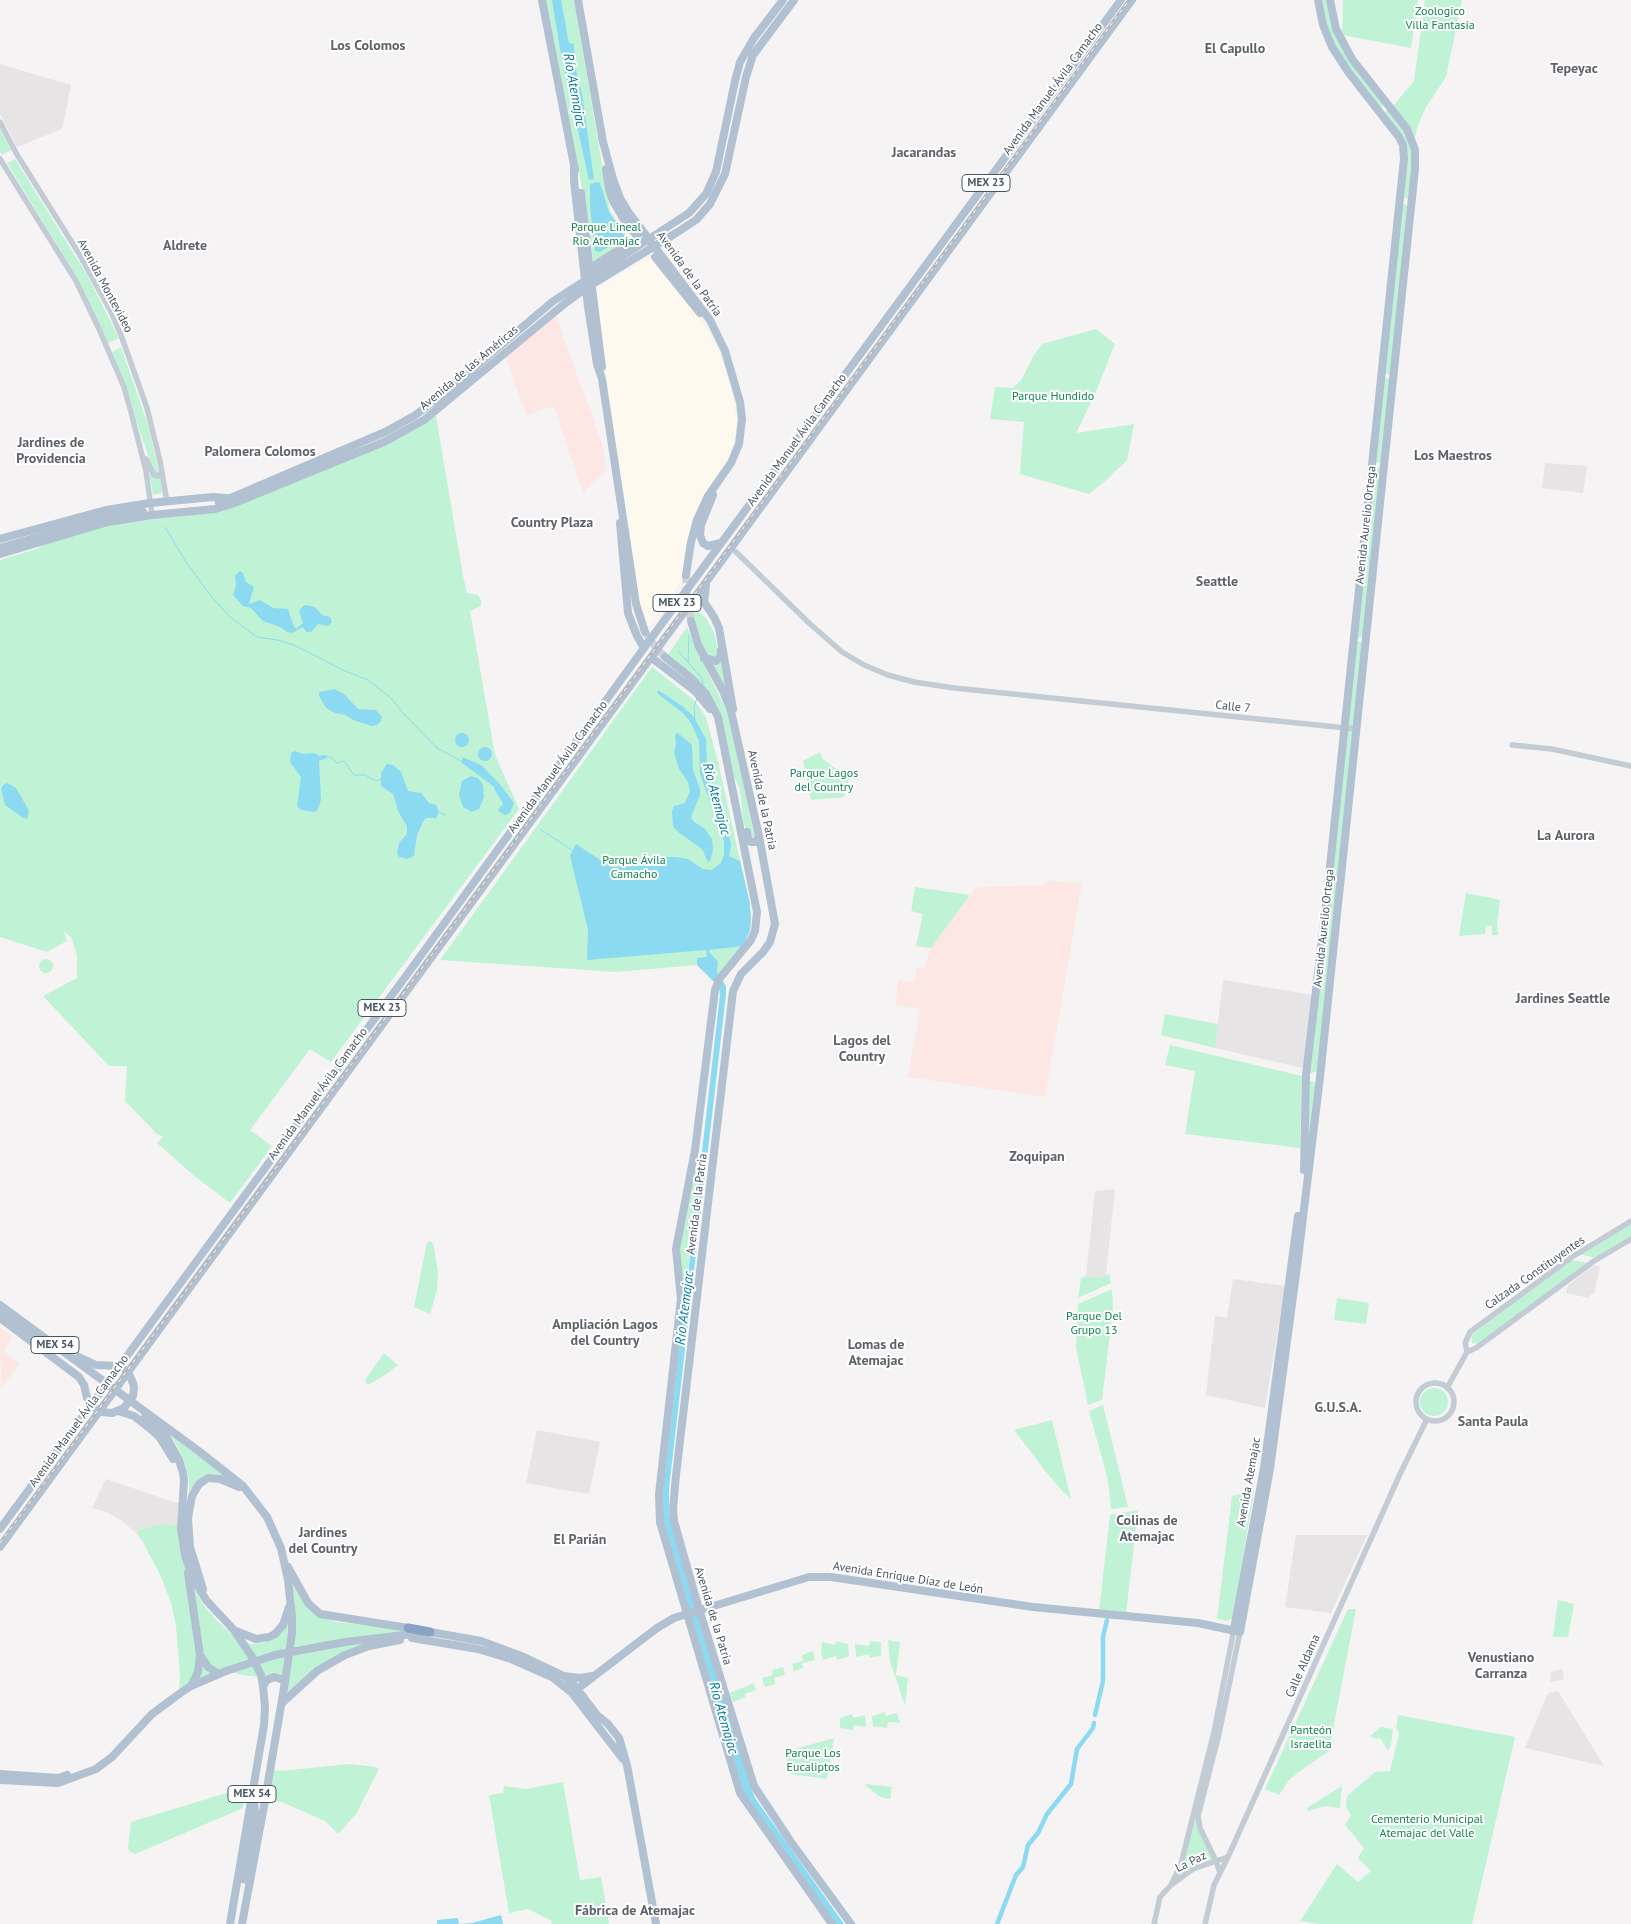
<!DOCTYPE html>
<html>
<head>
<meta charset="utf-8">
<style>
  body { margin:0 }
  canvas { display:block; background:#f5f3f3 }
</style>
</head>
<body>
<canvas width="1631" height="1924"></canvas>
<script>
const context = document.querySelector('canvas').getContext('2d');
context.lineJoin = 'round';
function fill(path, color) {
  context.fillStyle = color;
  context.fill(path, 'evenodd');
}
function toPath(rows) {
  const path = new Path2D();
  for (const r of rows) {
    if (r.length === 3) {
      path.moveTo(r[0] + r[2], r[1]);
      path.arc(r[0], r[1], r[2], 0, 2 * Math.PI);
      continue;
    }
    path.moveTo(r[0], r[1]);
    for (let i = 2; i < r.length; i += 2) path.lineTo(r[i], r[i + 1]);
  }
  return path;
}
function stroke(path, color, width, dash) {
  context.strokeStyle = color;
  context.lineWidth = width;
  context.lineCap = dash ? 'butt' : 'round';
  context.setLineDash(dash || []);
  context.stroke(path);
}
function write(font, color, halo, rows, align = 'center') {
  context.font = font + ' "PT Sans",sans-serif';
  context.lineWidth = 4;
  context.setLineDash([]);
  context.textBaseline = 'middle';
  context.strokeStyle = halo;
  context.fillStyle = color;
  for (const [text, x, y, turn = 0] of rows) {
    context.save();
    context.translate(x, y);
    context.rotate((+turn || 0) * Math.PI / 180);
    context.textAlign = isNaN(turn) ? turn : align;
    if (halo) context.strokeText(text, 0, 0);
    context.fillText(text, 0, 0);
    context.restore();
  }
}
const commercial = toPath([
  [651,256,693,310,706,328,718,349,731,388,737,423,731,454,715,479,695,522,692,520,685,549,684,578,647,628,640,609,626,530,594,290]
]);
const education = toPath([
  [0,64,71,85,62,129,17,147,0,114],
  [1545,463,1587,466,1583,493,1542,488],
  [1223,980,1312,995,1303,1068,1215,1048],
  [1115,1189,1106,1275,1101,1278,1086,1276,1095,1191],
  [1594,1265,1600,1266,1594,1294,1590,1294,1589,1298,1566,1293,1568,1285],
  [1233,1279,1285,1286,1265,1408,1206,1395,1215,1316,1227,1318],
  [537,1430,600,1442,589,1494,526,1483],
  [106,1479,180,1504,178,1513,178,1525,159,1524,145,1529,139,1528,137,1534,122,1521,107,1512,92,1508],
  [1296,1535,1367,1535,1331,1613,1285,1607],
  [1562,1669,1564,1679,1550,1682,1551,1672],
  [1558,1691,1604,1766,1525,1748,1548,1693]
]);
const medical = toPath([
  [555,314,603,446,606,469,583,493,554,406,526,415,506,357],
  [1045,881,1082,883,1045,1097,908,1077,920,1009,896,1005,898,980,914,982,917,968,924,968,931,948,976,887,1044,885],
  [0,1327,13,1337,3,1351,20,1363,1,1389]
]);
const green = toPath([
  [545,0,574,0,610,211,628,238,622,245,593,261,587,213],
  [1320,0,1328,0,1333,24,1385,103,1382,107,1379,108,1331,41],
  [1343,0,1418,0,1411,48,1342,35],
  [1425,0,1462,0,1446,77,1426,107,1417,128,1414,142,1393,106,1414,81],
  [1389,109,1401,124,1413,153,1409,199,1401,197,1403,144,1382,114],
  [0,129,11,150,2,155,0,151],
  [15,159,87,275,119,338,108,343,78,279,7,163],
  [1401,203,1409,206,1390,374,1386,374,1382,373],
  [1096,329,1115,344,1095,394,1076,433,1134,424,1127,460,1104,482,1089,494,1020,474,1024,422,990,419,995,387,1013,388,1022,379,1034,355,1042,344],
  [121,347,148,425,159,472,157,474,154,472,139,429,129,394,112,352],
  [1382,377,1390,379,1382,462,1376,463],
  [436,416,463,576,467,593,478,595,481,600,481,606,470,611,495,755,519,809,331,1062,310,1049,250,1130,272,1146,230,1203,193,1175,157,1143,163,1137,157,1134,125,1101,127,1066,109,1066,43,996,77,978,77,956,71,937,64,932,67,941,47,952,0,937,0,560,36,549,85,525,233,505,365,454],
  [1374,467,1380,468,1381,470,1363,636,1357,639],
  [149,471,160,477,163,493,153,495],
  [696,610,706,618,714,632,731,706,703,650,693,624,692,614],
  [687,627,695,646,728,714,755,836,750,839,743,821,740,789,730,768,720,716,667,656],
  [1359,641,1362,643,1354,724,1352,726,1346,726,1354,642],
  [652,667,694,700,706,717,718,762,750,904,750,931,743,946,715,981,697,965,616,972,440,960],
  [1350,728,1355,733,1321,1041,1317,1071,1312,1073,1308,1072,1345,729],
  [820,752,823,759,849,779,844,797,811,800,803,761],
  [915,887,970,895,931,948,916,946,923,914,911,911],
  [1466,893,1500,900,1497,924,1498,935,1492,935,1492,926,1486,926,1485,934,1459,936],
  [46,966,7],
  [1165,1014,1218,1024,1215,1048,1161,1035],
  [1170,1045,1302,1076,1300,1148,1185,1134,1195,1071,1165,1065],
  [1308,1080,1316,1083,1307,1166],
  [695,1170,699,1170,685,1296,679,1264,679,1251],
  [1631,1224,1631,1236,1595,1258,1580,1254],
  [430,1241,433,1243,438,1271,437,1290,430,1314,414,1307,427,1243],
  [1572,1260,1587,1263,1479,1344,1472,1343,1471,1335],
  [1109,1274,1111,1283,1078,1298,1081,1278,1086,1276,1101,1278],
  [1112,1289,1113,1311,1102,1400,1088,1405,1076,1347,1078,1304],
  [1337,1298,1369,1303,1366,1324,1334,1320],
  [384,1353,398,1365,385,1375,370,1384,367,1384,365,1380],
  [1434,1402,14],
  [1103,1405,1128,1507,1111,1509,1108,1480,1089,1411],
  [1052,1420,1071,1499,1064,1493,1047,1473,1014,1430],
  [171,1436,220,1471,229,1480,207,1476,189,1499,189,1480,185,1464,179,1449],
  [1254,1491,1233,1618,1227,1621,1217,1619,1232,1496],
  [1138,1510,1126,1614,1099,1611,1110,1515],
  [159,1524,180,1525,193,1585,202,1603,215,1619,239,1641,250,1644,263,1643,282,1632,293,1614,295,1604,291,1576,319,1616,337,1622,403,1629,405,1631,349,1652,288,1694,287,1684,267,1678,242,1675,225,1670,179,1692,180,1675,176,1626,171,1603,162,1579,143,1542,137,1534,138,1528,145,1529],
  [1558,1600,1574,1604,1568,1637,1553,1637],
  [1348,1609,1356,1609,1329,1751,1300,1771,1289,1780,1279,1795,1265,1789],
  [888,1640,900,1642,896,1675,908,1678,905,1706,890,1661],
  [836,1641,848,1644,849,1656,837,1660,836,1656,823,1660,821,1652,822,1642,835,1645],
  [870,1641,881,1642,881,1655,870,1658,869,1654,856,1657,855,1644,869,1646],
  [813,1651,815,1660,802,1663,803,1668,794,1671,792,1664,803,1661,802,1655],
  [783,1667,785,1675,774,1678,775,1684,765,1687,762,1678,773,1675,772,1670],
  [754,1683,756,1690,745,1694,746,1697,733,1702,730,1693],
  [885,1712,886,1716,897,1713,900,1723,888,1722,887,1728,873,1726,872,1716],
  [852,1714,853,1718,865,1715,866,1727,854,1725,853,1730,840,1728,840,1718],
  [1398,1715,1515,1737,1472,1924,1319,1924,1300,1921,1337,1864,1358,1882,1371,1871,1358,1858,1364,1848,1345,1825,1351,1815,1346,1807,1346,1802,1347,1796,1375,1772,1390,1771,1399,1734,1396,1727],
  [1381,1727,1393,1729,1391,1744,1388,1751,1380,1738,1377,1739,1370,1736],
  [834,1738,827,1779,790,1774,784,1752],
  [350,1764,376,1767,379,1769,356,1814,338,1834,325,1821,282,1802,268,1801,273,1770,281,1771],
  [563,1782,580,1880,601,1877,609,1924,551,1924,552,1921,528,1909,509,1913,489,1795,503,1793,504,1786,526,1789],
  [866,1784,892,1787,890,1799,880,1797,865,1785],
  [1342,1786,1340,1808,1326,1806,1308,1811,1307,1808],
  [246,1787,243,1808,140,1852,135,1854,129,1851,128,1847,131,1822],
  [1200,1789,1197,1824,1213,1859,1188,1870,1176,1878]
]);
const water = toPath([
  [552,0,561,0,569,43,574,44,575,67,582,94,594,179,589,180,560,49],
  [597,182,600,183,609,212,625,237,600,252,595,251,590,206,590,184],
  [240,571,243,573,246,582,254,587,249,604,260,600,273,608,288,609,293,624,296,629,303,623,299,611,303,606,306,605,315,607,322,615,330,617,332,622,328,626,318,624,311,632,306,632,303,627,292,633,287,632,280,627,263,621,251,608,243,606,233,595,236,585,235,576],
  [335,689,344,694,358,709,376,710,382,717,381,721,377,725,372,726,353,720,346,715,335,713,326,708,319,696,319,692],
  [658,690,682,706,693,716,706,739,707,771,729,834,731,845,729,856,740,861,750,904,751,919,750,931,743,946,709,950,710,953,718,962,717,972,726,986,726,994,669,1488,669,1514,749,1783,755,1798,844,1924,836,1924,744,1793,663,1519,662,1500,720,995,719,987,697,965,697,958,707,957,706,950,587,960,588,930,570,856,576,844,611,867,645,866,666,857,676,857,688,859,703,869,712,870,721,863,724,854,724,841,700,774,699,741,691,723,684,714,657,693],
  [462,740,7],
  [678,733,692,745,693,770,700,789,700,795,691,817,693,821,705,829,712,839,713,851,710,861,708,862,702,849,678,832,673,826,672,811,674,806,685,803,690,791,688,782,679,769,674,752,676,744,675,734],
  [485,754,7],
  [295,751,303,754,315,753,319,756,324,755,327,756,327,758,319,761,321,800,317,811,313,812,301,810,297,806,301,777,290,762,291,753],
  [462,757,481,765,498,782,514,803,510,813,505,815,499,811,498,810,503,804,493,786,462,763],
  [387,764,393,765,401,772,408,791,421,793,429,803,436,805,439,812,436,818,427,818,424,820,417,835,414,856,407,859,399,857,397,853,399,843,407,834,407,826,399,813,393,794,381,786,381,773],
  [471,776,478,778,483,785,484,797,479,809,472,812,463,807,459,795,462,781],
  [7,783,15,787,19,793,29,811,27,819,22,817,5,805,1,789,3,785],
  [501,1915,503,1924,437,1924,437,1920,458,1918,459,1924,472,1923]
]);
const stream = toPath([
  [165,527,186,562,211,596,230,617,257,637,278,640,294,645,345,671,368,680,391,698,405,715,437,748,463,762],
  [678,651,702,678,703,684],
  [688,662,689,635],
  [695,720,694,707,697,698],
  [327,756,330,757,337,763,343,761,345,762,354,775,365,775,376,781,381,779],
  [439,812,445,815],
  [540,829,573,851]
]);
const canal = toPath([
  [1095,1715,1103,1681,1103,1637,1107,1620],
  [997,1924,1016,1875,1023,1867,1028,1845,1038,1833,1047,1814,1071,1784,1077,1749,1093,1728,1094,1723]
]);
const majorTunnel = toPath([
  [686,575,687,598,691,621],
  [645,632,657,649,665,657]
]);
const minor = toPath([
  [0,122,16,153,78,252,110,310,121,335,147,408,160,461,167,502],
  [0,159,76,281,99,329,124,387,131,412,146,471,152,515],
  [146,459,154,475,158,476,162,472],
  [736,552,809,623,842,652,864,665,888,675,914,682,954,688,1356,729],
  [1512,745,1552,749,1631,766],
  [1467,1352,1465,1343,1470,1332,1572,1257,1631,1221],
  [1435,1402,19],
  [1447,1388,1467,1352,1476,1348,1594,1261,1631,1239],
  [1220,1873,1216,1861,1200,1828,1198,1816,1219,1734,1240,1632],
  [1171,1885,1181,1864,1214,1732,1234,1629],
  [1154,1924,1160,1897,1171,1885,1193,1869,1228,1857],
  [1205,1924,1214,1885,1228,1857,1400,1474,1427,1419]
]);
const major = toPath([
  [542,0,575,170],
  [578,0,603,142],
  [602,138,613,179,620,198,629,213,710,320,725,351,740,402,742,419,739,444,731,463,708,496,697,520,691,542,686,575],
  [574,167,574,181,588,307,597,364,602,379,636,604,645,632],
  [606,169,609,189,613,201,623,218,637,236],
  [581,193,589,264],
  [655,257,700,313],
  [587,270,630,243,642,242],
  [592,288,602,367],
  [713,495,701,525,700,535,703,543,708,546,721,543],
  [219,503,385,432,414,416,440,397,552,302,689,213,706,194,716,172,735,81,740,62,754,38,783,0],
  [620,523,628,613,637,636,644,648],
  [0,539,106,510,150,503,213,497,227,498],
  [0,548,107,517,143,512],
  [0,554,108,522,152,515,215,509,232,504,384,442,424,420,563,305,586,288,676,233,696,220,710,204,725,174,746,77,753,55,794,0],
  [706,586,704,602,714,617,719,628,733,709],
  [691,621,698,645,723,691,731,711,759,836,775,924,770,942,763,952,741,974,733,991,676,1475,673,1509,674,1521,699,1609,754,1786,791,1842,851,1924],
  [665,657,690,677,706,694,718,717,757,912,755,931,751,940,720,978,715,990,695,1150,676,1249,681,1299,659,1494,660,1522,740,1793,832,1924],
  [652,658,695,691,710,709],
  [704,658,716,661,721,656,721,650],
  [747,832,748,839,751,842,756,842,759,836],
  [1304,1170,1306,1075,1326,905,1404,159,1403,145,1399,137,1349,73,1332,47,1323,25,1318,0],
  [0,1305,200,1452,243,1486,267,1517,281,1548,288,1580,292,1616,292,1633,285,1682,264,1806,242,1924],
  [0,1312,31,1334],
  [0,1318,79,1377,84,1385,87,1398,95,1408,102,1412,112,1413,124,1408,133,1396,134,1388,133,1383,128,1372,119,1366,96,1365,79,1357],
  [118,1411,134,1416,152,1430,160,1438,173,1459],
  [145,1417,167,1438,179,1460,183,1473,184,1480,181,1529,185,1555,191,1574,206,1600,234,1630,252,1657,261,1675,263,1686,265,1707,264,1725,230,1924],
  [0,1529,414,965,644,648,1121,0],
  [0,1547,1132,0],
  [288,1567,308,1603,320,1614,408,1628],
  [188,1573,200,1655,198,1672,191,1686],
  [203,1589,190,1547,188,1518,192,1496,199,1484,208,1478,220,1479,239,1487],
  [1234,1629,1264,1468,1298,1216],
  [236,1631,256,1639,269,1637,275,1634,283,1625,289,1607],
  [412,1638,478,1649,511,1659,552,1677,572,1693,623,1759],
  [200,1655,208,1667,219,1674],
  [564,1676,580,1678,592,1676],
  [263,1686,267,1680,274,1677,281,1679,285,1682],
  [572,1693,657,1628,674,1618,809,1577,831,1577,1033,1607,1198,1623,1240,1632,1270,1469,1298,1259,1320,1077,1415,169,1415,150,1407,129,1352,59,1336,29,1330,0],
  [282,1703,317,1671,345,1655,369,1646,400,1640],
  [0,1774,59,1778,67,1775],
  [0,1780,58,1783,96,1769,112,1757,152,1714,179,1694,191,1686,226,1671,275,1655,345,1642,430,1632,481,1641,524,1657,564,1676,574,1685,597,1715,608,1724,619,1738,627,1765,656,1924],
  [249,1876,247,1880,243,1879,255,1812,254,1800]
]);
const highway = toPath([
  [408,1628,430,1632]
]);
const rail = toPath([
  [0,1543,210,1258,1129,0]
]);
const shields = [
  [986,183,48],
  [677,603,48],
  [382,1008,48],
  [55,1345,48],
  [252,1794,48]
];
const shieldNames = [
  ["MEX 23",986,183],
  ["MEX 23",677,603],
  ["MEX 23",382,1008],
  ["MEX 54",55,1345],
  ["MEX 54",252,1794]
];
const parkNames = [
  ["Zoologico",1440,12],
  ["Villa Fantasía",1440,26],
  ["Parque Lineal",606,228],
  ["Rio Atemajac",606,242],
  ["Parque Hundido",1053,397],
  ["Parque Lagos",824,774],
  ["del Country",824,788],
  ["Parque Ávila",634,861],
  ["Camacho",634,875],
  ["Parque Del",1094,1317],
  ["Grupo 13",1094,1331],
  ["Panteón",1311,1731],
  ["Israelita",1311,1745],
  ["Parque Los",813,1754],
  ["Eucaliptos",813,1768],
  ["Cementerio Municipal",1427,1820],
  ["Atemajac del Valle",1427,1834]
];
const streetNames = [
  ["Avenida Manuel Ávila Camacho",1053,89,-54],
  ["Avenida de la Patria",689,274,54],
  ["Avenida Montevideo",105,286,62],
  ["Avenida de las Américas",469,368,-40],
  ["Avenida Manuel Ávila Camacho",797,440,-54],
  ["Avenida Aurelio Ortega",1366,525,-84],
  ["Calle 7",1233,707,6],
  ["Avenida Manuel Ávila Camacho",558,767,-54],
  ["Avenida de la Patria",762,800,78],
  ["Avenida Aurelio Ortega",1324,928,-84],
  ["Avenida Manuel Ávila Camacho",318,1094,-54],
  ["Avenida de la Patria",697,1204,-83],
  ["Calzada Constituyentes",1535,1273,-35],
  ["Avenida Manuel Ávila Camacho",79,1421,-54],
  ["Avenida Atemajac",1249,1482,-80],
  ["Avenida Enrique Díaz de León",908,1578,9],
  ["Avenida de la Patria",713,1616,73],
  ["Calle Aldama",1303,1666,-66],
  ["La Paz",1191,1862,-26]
];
const neighbourhoodNames = [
  ["Los Colomos",368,46],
  ["El Capullo",1235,49],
  ["Tepeyac",1574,69],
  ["Jacarandas",924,153],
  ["Aldrete",185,246],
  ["Jardines de",51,443],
  ["Providencia",51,459],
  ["Palomera Colomos",260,452],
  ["Los Maestros",1453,456],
  ["Country Plaza",552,523],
  ["Seattle",1217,582],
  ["La Aurora",1566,836],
  ["Jardines Seattle",1563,999],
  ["Lagos del",862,1041],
  ["Country",862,1057],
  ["Zoquipan",1037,1157],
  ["Ampliación Lagos",605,1325],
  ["del Country",605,1341],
  ["Lomas de",876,1345],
  ["Atemajac",876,1361],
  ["G.U.S.A.",1338,1408],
  ["Santa Paula",1493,1422],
  ["Colinas de",1147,1521],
  ["Atemajac",1147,1537],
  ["Jardines",323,1533],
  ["del Country",323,1549],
  ["El Parián",580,1540],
  ["Venustiano",1501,1658],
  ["Carranza",1501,1674],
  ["Fábrica de Atemajac",635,1911]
];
const waterNames = [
  ["Río Atemajac",574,90,80],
  ["Río Atemajac",716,799,75],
  ["Río Atemajac",685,1308,-83],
  ["Río Atemajac",723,1718,74]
];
fill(commercial, '#fef9ee');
fill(education, '#e6e4e4');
fill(medical, '#fde7e4');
fill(green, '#c0f3d5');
fill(water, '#8bdaf2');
stroke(stream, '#8bdaf2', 1);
stroke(canal, '#8bdaf2', 4.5);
stroke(majorTunnel, '#d3d3d6', 8, [8, 4]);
stroke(minor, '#c3ccd4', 5.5);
stroke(major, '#b1c1d2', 8);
stroke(highway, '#88a3c3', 9);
stroke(rail, '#b4b7bd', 3);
stroke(rail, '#fff', 1, [4]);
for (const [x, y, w] of shields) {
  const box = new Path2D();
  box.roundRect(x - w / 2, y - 8.5, w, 17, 4);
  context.fillStyle = '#fff';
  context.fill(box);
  stroke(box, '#495562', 1);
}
write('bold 11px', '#495562', null, shieldNames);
write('12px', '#12844e', '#fff', parkNames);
write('12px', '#495562', '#fff', streetNames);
write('bold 14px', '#5e6268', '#fff', neighbourhoodNames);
write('italic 14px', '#067ca1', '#fff', waterNames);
</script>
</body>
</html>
